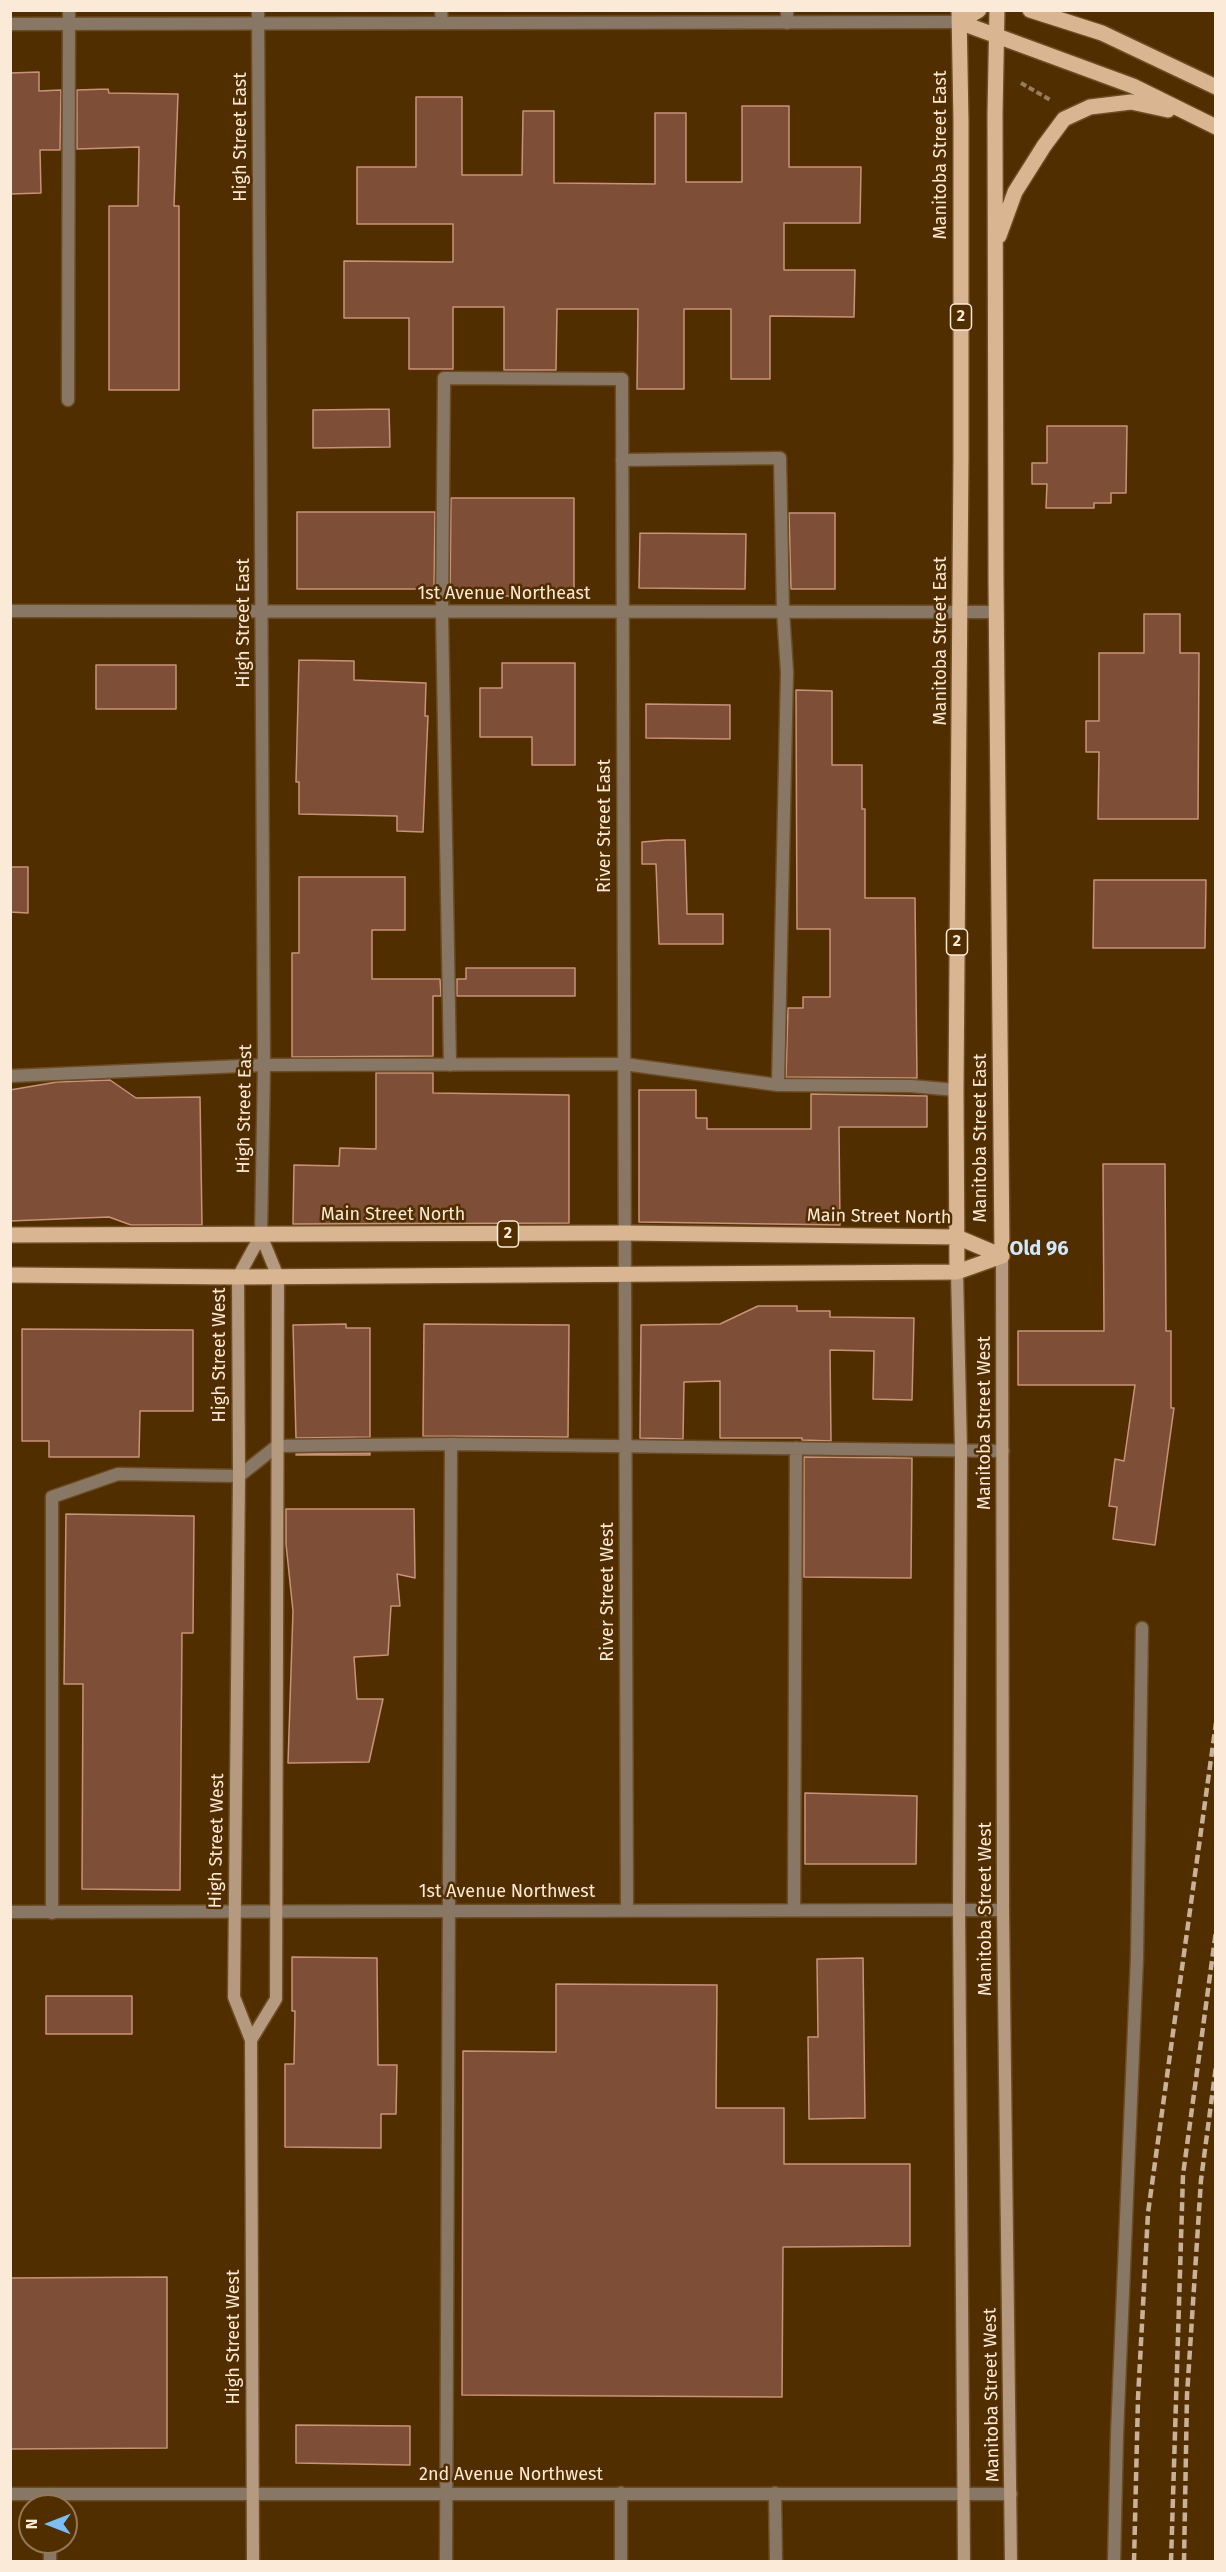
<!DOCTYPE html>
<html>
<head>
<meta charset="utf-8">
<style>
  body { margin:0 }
  #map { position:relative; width:1226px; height:2572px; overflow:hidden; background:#512e00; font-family:"Fira Sans",sans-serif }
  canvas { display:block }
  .frame { position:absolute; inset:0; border:12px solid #fcead9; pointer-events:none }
  .north { position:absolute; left:18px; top:2494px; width:60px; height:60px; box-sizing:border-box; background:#512e00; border:2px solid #957957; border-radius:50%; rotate:270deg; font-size:16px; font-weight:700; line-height:24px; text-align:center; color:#fcead9 }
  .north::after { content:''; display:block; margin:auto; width:21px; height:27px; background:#7bbef8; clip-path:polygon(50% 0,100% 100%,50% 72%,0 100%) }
</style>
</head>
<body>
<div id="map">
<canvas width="1226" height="2572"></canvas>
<div class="frame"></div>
<div class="north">N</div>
</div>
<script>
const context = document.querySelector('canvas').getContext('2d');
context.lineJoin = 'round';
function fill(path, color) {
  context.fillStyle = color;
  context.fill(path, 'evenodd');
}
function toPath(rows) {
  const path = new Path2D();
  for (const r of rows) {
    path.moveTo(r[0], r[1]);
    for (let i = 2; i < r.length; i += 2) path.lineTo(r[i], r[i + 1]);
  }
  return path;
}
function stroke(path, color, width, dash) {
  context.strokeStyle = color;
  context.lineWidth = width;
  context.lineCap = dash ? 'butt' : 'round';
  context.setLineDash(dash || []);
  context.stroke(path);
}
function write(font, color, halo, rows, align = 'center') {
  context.font = font + ' "Fira Sans",sans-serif';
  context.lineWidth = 5;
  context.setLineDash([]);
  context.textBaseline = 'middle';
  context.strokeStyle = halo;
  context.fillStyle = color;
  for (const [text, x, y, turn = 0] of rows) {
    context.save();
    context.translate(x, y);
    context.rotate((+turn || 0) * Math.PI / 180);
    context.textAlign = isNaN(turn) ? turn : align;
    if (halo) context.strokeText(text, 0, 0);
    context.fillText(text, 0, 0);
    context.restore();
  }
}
const building = toPath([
  [39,72,39,91,61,90,60,150,40,150,41,193,10,194,10,73,39,72],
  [108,89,109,93,178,94,174,206,179,206,179,390,109,390,109,206,138,206,139,147,77,149,77,90,108,89],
  [416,97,462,97,462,175,522,175,523,111,554,111,554,183,655,184,655,113,686,113,686,182,742,182,742,106,789,106,789,167,861,167,860,223,784,223,784,270,855,270,854,317,770,316,770,379,731,379,731,309,684,309,684,389,637,389,638,309,557,309,556,370,504,370,504,307,453,307,453,369,409,369,409,318,344,318,344,261,453,262,453,224,357,224,357,167,416,167,416,97],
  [389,409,390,447,313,448,313,410,389,409],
  [1047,426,1127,426,1126,493,1111,493,1111,503,1094,503,1094,508,1046,508,1047,484,1032,484,1032,463,1047,463,1047,426],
  [451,498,574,498,574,596,450,596,451,498],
  [297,512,435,512,434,589,297,589,297,512],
  [789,513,835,513,835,589,791,589,789,513],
  [640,533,746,534,745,589,639,588,640,533],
  [1144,614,1180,614,1180,653,1199,653,1198,819,1098,819,1099,752,1086,752,1086,721,1099,721,1099,653,1144,653,1144,614],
  [299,660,354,661,354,680,426,683,425,716,428,716,423,832,397,831,397,816,299,814,299,782,296,782,299,660],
  [502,663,575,663,575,765,532,765,532,737,480,737,480,688,502,688,502,663],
  [96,665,176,665,176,709,96,709,96,665],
  [796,690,832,691,832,765,862,765,862,809,865,809,865,898,915,898,917,1078,786,1077,788,1008,803,1008,803,997,830,997,830,929,797,929,796,690],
  [646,704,730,705,730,739,646,738,646,704],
  [666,840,685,840,687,914,723,914,723,944,659,944,656,864,642,864,642,842,666,840],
  [10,867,28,867,28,913,10,912,10,867],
  [299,877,405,877,405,930,372,930,372,979,440,979,441,996,433,996,433,1056,292,1057,292,953,299,953,299,877],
  [1094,880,1206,880,1205,948,1093,948,1094,880],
  [466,968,575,968,575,996,457,996,457,979,466,979,466,968],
  [376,1073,433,1073,433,1093,569,1095,569,1223,293,1224,294,1165,339,1166,340,1148,376,1149,376,1073],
  [110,1080,136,1098,200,1097,202,1225,131,1225,109,1217,10,1221,10,1090,57,1082,110,1080],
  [639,1090,696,1090,696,1118,707,1118,707,1129,811,1129,811,1094,927,1096,927,1127,839,1127,840,1225,639,1222,639,1090],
  [1103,1164,1165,1164,1166,1331,1171,1331,1171,1408,1174,1408,1155,1545,1113,1539,1117,1507,1109,1506,1115,1459,1124,1461,1135,1385,1018,1385,1018,1331,1104,1331,1103,1164],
  [758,1306,797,1306,797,1311,830,1311,830,1317,914,1318,912,1400,873,1399,874,1351,830,1350,831,1441,802,1440,802,1438,720,1438,720,1381,684,1382,683,1439,640,1438,641,1325,720,1324,758,1306],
  [346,1324,346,1328,370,1328,370,1437,296,1438,293,1325,346,1324],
  [424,1324,569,1325,568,1437,423,1436,424,1324],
  [22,1329,193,1330,193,1411,140,1411,139,1457,49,1457,49,1441,22,1441,22,1329],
  [370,1453,370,1455,296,1455,296,1454,370,1453],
  [804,1457,912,1458,911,1578,804,1577,804,1457],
  [286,1509,414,1509,415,1578,397,1574,400,1606,391,1606,388,1655,354,1657,357,1699,383,1699,369,1762,288,1763,293,1611,286,1544,286,1509],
  [66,1514,194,1516,193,1633,182,1633,180,1890,82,1889,83,1684,64,1684,66,1514],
  [805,1793,917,1796,916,1864,805,1864,805,1793],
  [292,1957,377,1958,378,2065,397,2065,396,2114,381,2114,381,2148,285,2147,285,2064,294,2064,295,2011,292,2011,292,1957],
  [863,1958,865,2118,809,2119,808,2037,818,2037,817,1959,863,1958],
  [556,1984,717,1985,716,2108,784,2108,784,2164,910,2164,910,2246,783,2247,782,2397,462,2395,463,2051,556,2052,556,1984],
  [46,1996,132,1996,132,2034,46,2034,46,1996],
  [167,2277,167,2448,10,2449,10,2278,167,2277],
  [296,2425,410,2426,410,2465,296,2463,296,2425]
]);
const path = toPath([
  [1021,83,1052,101]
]);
const service = toPath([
  [441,10,442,22],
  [787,23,787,10],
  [68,400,69,10],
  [622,460,780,458,783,611,787,672,778,1085],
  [450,1065,442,612,444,378,622,379],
  [10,1076,264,1065,624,1064,778,1085,911,1086,956,1090],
  [794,1910,796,1448],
  [52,1913,52,1497,118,1474,239,1476,277,1446,451,1444,1003,1451],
  [775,2493,776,2562],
  [50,2494,50,2506],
  [50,2542,50,2562],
  [446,2562,451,1444],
  [1114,2562,1117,2435,1137,1957,1142,1628]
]);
const minor = toPath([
  [258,10,264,1065,261,1235],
  [10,24,959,22],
  [622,379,627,1910],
  [10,611,997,612],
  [10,2494,1011,2494],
  [621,2562,621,2493]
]);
const tertiary = toPath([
  [10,1912,1003,1910]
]);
const secondary = toPath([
  [1002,1256,1003,1910,1011,2562],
  [957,1272,961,1450,959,1910,964,2562],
  [251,2040,276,1999,278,1277,261,1235],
  [253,2562,251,2040,234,1997,239,1476,238,1277,261,1235]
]);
const primary = toPath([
  [997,10,995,113,996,580,1002,1256],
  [1030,10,1102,33,1216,87],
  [959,22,1133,86,1216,127],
  [959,22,979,10],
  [999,236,1015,192,1044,146,1064,119,1090,107,1131,102,1168,110],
  [10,1235,625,1233,957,1237,1002,1256],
  [957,1272,956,1090,961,456,961,122,959,10],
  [10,1275,238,1277,957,1272,1002,1256]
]);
const rail = toPath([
  [1134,2562,1138,2398,1148,2213,1216,1723],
  [1171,2562,1183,2175,1216,1931],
  [1184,2562,1187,2395,1201,2180,1216,2066]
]);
const shields = [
  [961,317,21],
  [957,942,21],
  [508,1234,21]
];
const shieldNames = [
  ["2",961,317],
  ["2",957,942],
  ["2",508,1234]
];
const streetNames = [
  ["High Street East",241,137,-90],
  ["Manitoba Street East",941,155,-90],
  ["1st Avenue Northeast",504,594],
  ["High Street East",244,623,-90],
  ["Manitoba Street East",941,641,-90],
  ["River Street East",605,826,-90],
  ["High Street East",245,1109,-89],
  ["Manitoba Street East",981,1138,-90],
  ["Main Street North",393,1215],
  ["Main Street North",879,1217,1],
  ["High Street West",220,1355,-90],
  ["Manitoba Street West",985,1423,-90],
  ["River Street West",608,1592,-90],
  ["High Street West",217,1841,-89],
  ["1st Avenue Northwest",507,1892],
  ["Manitoba Street West",986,1909,-90],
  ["High Street West",234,2337,-90],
  ["Manitoba Street West",992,2395,-91],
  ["2nd Avenue Northwest",511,2475]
];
const neighbourhoodNames = [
  ["Old 96",1039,1249]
];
fill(building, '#7e4e37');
stroke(building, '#c9937a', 1.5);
stroke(service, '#6c4c23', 15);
stroke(minor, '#6c4c23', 15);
stroke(tertiary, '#6c4c23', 15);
stroke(secondary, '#6c4c23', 15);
stroke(primary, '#6c4c23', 18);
stroke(path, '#997d5b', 4, [6, 3]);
stroke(service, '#897766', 12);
stroke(minor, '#897766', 12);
stroke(tertiary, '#897766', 12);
stroke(secondary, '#b69a7f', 12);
stroke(primary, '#d9b592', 15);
stroke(rail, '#c8b198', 4.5, [9, 4.5]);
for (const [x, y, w] of shields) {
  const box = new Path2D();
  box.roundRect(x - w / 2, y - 13, w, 26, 4.5);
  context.fillStyle = '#512e00';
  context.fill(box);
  stroke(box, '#fcead9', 1.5);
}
write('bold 16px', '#fcead9', null, shieldNames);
write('18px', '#fcead9', '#512e00', streetNames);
write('bold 20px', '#cfe8fe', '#512e00', neighbourhoodNames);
</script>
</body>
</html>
